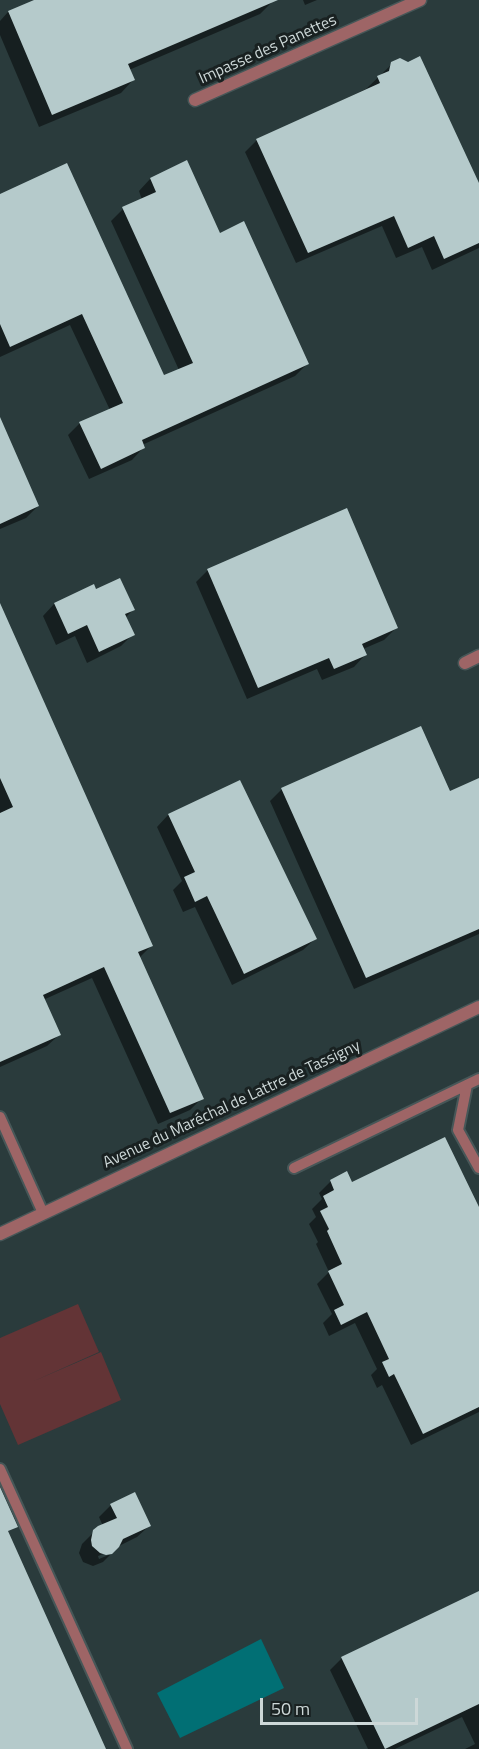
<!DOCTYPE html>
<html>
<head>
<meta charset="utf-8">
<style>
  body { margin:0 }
  #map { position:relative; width:479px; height:1749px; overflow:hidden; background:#2a3b3c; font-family:"Titillium Web",sans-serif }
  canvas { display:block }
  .scale { position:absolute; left:260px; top:1698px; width:158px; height:27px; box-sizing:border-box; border:3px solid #cdd8d8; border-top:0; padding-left:8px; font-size:18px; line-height:21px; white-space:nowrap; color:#cdd8d8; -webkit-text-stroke:4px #192121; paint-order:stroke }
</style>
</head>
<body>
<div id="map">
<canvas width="479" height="1749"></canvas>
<div class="scale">50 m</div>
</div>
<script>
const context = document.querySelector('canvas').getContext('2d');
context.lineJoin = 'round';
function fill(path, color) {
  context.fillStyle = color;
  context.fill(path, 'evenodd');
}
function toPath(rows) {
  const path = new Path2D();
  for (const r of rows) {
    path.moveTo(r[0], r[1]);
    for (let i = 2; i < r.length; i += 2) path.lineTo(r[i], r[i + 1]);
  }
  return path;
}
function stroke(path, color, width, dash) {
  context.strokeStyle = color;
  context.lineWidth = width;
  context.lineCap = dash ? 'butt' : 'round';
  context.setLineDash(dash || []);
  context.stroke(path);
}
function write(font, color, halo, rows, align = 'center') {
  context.font = font + ' "Titillium Web",sans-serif';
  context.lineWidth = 6;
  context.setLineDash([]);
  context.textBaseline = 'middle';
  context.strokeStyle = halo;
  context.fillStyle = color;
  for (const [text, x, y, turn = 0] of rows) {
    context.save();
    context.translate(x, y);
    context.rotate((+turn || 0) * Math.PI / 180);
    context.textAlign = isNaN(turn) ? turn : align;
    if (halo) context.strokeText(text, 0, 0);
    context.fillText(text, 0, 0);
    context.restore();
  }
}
const green = toPath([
  [78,1304,99,1352,34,1381,101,1352,121,1400,18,1445,0,1404,0,1338]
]);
const water = toPath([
  [261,1639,284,1688,180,1738,157,1693]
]);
const shadow = toPath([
  [38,0,272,0,273,1,260,14,129,70,133,80,121,93,39,127,0,35,0,21,8,12],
  [303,0,317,0,305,5],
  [392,64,479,187,479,248,432,270,422,247,396,258,382,226,296,263,245,152,257,140,366,89],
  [186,162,219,235,307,364,295,376,142,445,143,448,132,460,89,479,68,435,80,423,110,410,70,325,0,357,0,196,164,377,179,370,111,221,123,209,142,200,139,191,150,179],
  [0,443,38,506,26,518,0,529],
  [208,570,396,628,384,640,363,649,365,655,354,667,322,680,317,669,247,699,196,582],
  [93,586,95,591,133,610,125,618,133,634,121,646,87,663,75,636,56,645,43,616,54,604],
  [0,606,152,945,139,958,202,1098,190,1110,158,1124,92,978,43,1000,59,1035,47,1046,0,1067],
  [479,779,479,934,354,989,270,801,282,789,450,793],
  [239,782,315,939,303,950,232,985,195,907,183,912,173,890,182,881,157,827,168,815],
  [331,1181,479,1211,479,1412,411,1445,382,1385,377,1388,371,1375,377,1369,355,1323,329,1336,323,1323,332,1314,317,1284,329,1272,316,1244,318,1242,309,1224,316,1217,312,1209,322,1199,319,1193],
  [111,1505,149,1526,137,1537,117,1547,111,1554,111,1551,98,1556,99,1559,111,1554,103,1562,93,1566,83,1562,79,1553,82,1544,99,1527,103,1526,99,1517],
  [479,1592,479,1749,465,1749,475,1744,462,1717,395,1749,368,1749,330,1670,342,1658]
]);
const building = toPath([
  [34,0,278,0,128,64,135,80,52,115,8,11],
  [420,56,479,183,479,243,444,259,434,236,408,248,394,216,308,253,256,139,380,83,377,76,389,71,391,62,400,58,408,62],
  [187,160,220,233,244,221,309,364,142,440,145,448,101,469,79,422,123,403,82,314,10,347,0,324,0,194,67,163,164,375,193,363,122,207,156,192,150,178],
  [0,417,39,506,0,524],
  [347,508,398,628,362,644,367,655,334,669,329,658,258,688,207,569],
  [120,578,135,610,125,614,135,635,99,652,87,625,68,634,54,603,94,584,96,589],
  [0,603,153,946,138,952,204,1099,170,1113,104,967,43,995,61,1035,0,1062,0,813,13,807,0,778],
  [421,726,450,791,479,778,479,929,366,978,281,788],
  [240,780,317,939,244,974,207,896,195,902,184,877,195,872,168,814],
  [445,1137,479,1207,479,1407,423,1434,394,1374,389,1377,382,1362,389,1359,367,1312,341,1325,334,1310,344,1305,328,1271,342,1264,327,1231,329,1229,320,1211,328,1207,323,1196,334,1190,330,1180,347,1171,352,1182],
  [0,1487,18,1527,8,1531,106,1749,0,1749],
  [135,1492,151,1526,123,1539,119,1547,112,1554,106,1555,100,1553,92,1546,91,1540,93,1530,98,1526,117,1518,110,1504],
  [479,1591,479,1704,385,1749,341,1657]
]);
const lane = toPath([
  [467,1085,458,1130,479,1168],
  [0,1117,43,1213],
  [294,1168,479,1079],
  [0,1469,127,1749]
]);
const street = toPath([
  [195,100,420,0],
  [465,663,479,656],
  [0,1234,479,1007]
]);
const streetNames = [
  ["Impasse des Panettes",268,50,-24],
  ["Avenue du Maréchal de Lattre de Tassigny",232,1105,-25]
];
fill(green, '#633436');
fill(water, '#016f74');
fill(shadow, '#0007');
fill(building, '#b5cacb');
stroke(lane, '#475758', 14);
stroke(street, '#475758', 15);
stroke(lane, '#9e6566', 10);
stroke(street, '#9e6566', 12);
write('16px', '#cdd8d8', '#192121', streetNames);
</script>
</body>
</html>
